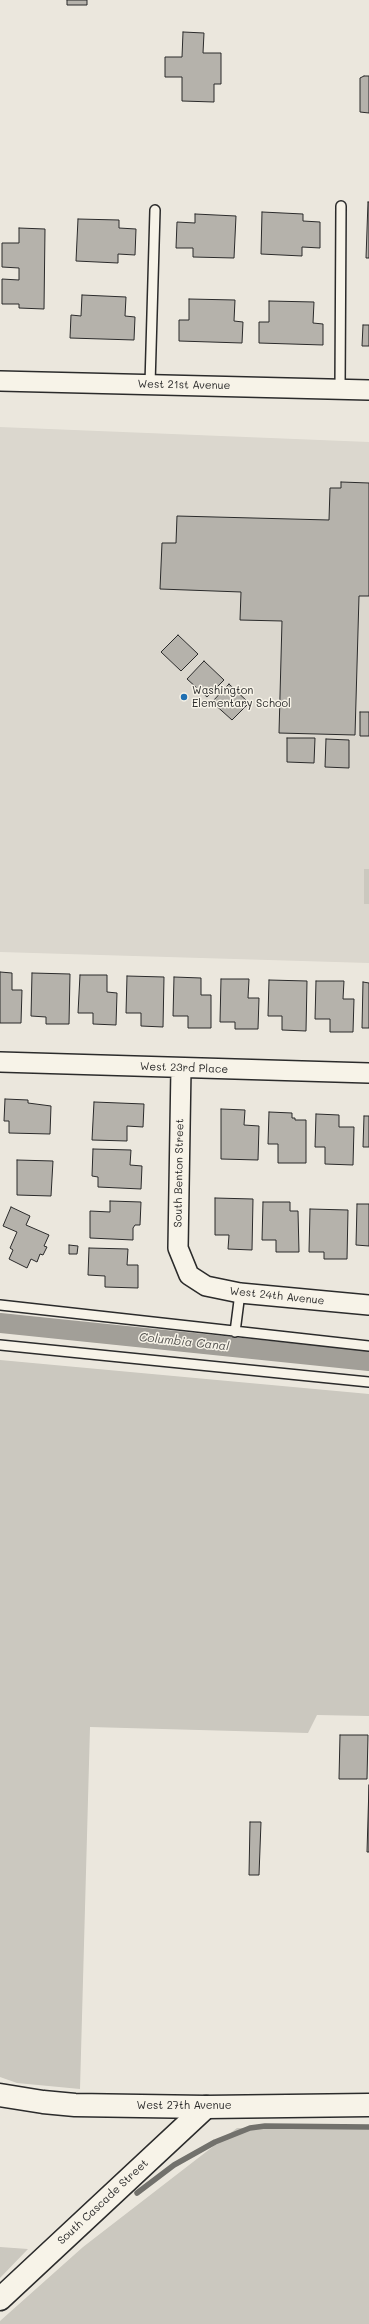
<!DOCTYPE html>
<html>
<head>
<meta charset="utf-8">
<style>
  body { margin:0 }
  canvas { display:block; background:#ebe7dd }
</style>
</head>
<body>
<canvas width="369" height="2324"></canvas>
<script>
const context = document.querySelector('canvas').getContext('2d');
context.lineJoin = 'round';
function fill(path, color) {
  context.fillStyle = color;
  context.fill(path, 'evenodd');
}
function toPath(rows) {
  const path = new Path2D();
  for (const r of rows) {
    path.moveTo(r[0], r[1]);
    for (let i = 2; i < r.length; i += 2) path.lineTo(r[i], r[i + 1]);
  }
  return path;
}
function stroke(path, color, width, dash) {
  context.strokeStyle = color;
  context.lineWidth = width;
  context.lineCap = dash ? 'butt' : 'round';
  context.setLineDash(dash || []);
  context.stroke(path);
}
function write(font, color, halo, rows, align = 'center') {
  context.font = font + ' Mali,sans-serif';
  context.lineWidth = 3;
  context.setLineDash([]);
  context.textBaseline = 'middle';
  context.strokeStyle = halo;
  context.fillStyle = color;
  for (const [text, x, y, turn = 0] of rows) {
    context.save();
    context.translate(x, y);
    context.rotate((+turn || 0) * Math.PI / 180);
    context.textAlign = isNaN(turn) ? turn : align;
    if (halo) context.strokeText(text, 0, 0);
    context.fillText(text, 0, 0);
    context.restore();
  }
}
const built = toPath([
  [0,427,369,442,369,963,0,952]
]);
const green = toPath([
  [364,869,369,869,369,904,364,904],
  [0,1360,369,1394,369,1716,317,1715,308,1733,90,1727,80,2089,17,2083,0,2077],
  [237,2128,369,2129,369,2324,0,2324,0,2321,83,2247],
  [0,2247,28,2249,0,2278]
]);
const stream = toPath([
  [137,2193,174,2165,215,2142,250,2128,265,2126,369,2127]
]);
const canal = toPath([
  [0,1323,369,1361]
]);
const building = toPath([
  [67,0,87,0,87,5,67,5,67,0],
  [183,32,204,33,203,53,221,53,221,84,214,84,214,102,182,101,182,77,165,77,165,57,182,57,183,32],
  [364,76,369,76,369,113,360,112,360,78,364,76],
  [368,202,369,202,369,258,366,258,368,202],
  [262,212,303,214,303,221,320,222,320,248,302,247,302,256,261,254,262,212],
  [195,214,236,216,234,258,193,257,193,248,176,248,177,222,195,223,195,214],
  [78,219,119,220,119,228,136,229,135,255,118,254,118,263,76,261,78,219],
  [19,228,45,229,44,309,19,308,19,304,2,304,2,279,19,280,19,268,2,267,2,243,19,243,19,228],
  [82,295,126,297,125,316,135,317,134,340,70,338,71,315,81,316,82,295],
  [189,299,235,300,234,321,243,322,242,343,179,341,179,320,189,320,189,299],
  [269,301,314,302,313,323,323,324,323,345,259,343,259,322,269,322,269,301],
  [363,325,369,325,369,346,362,346,363,325],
  [341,482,369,483,369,596,359,596,355,735,279,733,282,621,240,620,241,592,160,589,162,543,176,543,177,516,329,520,330,488,341,488,341,482],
  [178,635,198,654,181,671,161,652,178,635],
  [204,661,224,680,207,697,187,679,204,661],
  [229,684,249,703,232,720,212,702,229,684],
  [360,712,369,712,369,736,360,736,360,712],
  [287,738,315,738,314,763,287,762,287,738],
  [326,739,349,740,349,768,325,767,326,739],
  [0,972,12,973,12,990,22,990,21,1023,0,1023,0,972],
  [32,973,70,974,69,1024,46,1024,46,1017,31,1016,32,973],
  [80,975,107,975,107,992,117,993,116,1025,93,1024,93,1013,78,1013,80,975],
  [127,976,164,977,163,1027,141,1026,141,1013,126,1013,127,976],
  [174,977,201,978,201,995,211,995,211,1028,188,1028,188,1016,173,1016,174,977],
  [221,979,249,979,248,998,259,998,258,1029,235,1029,235,1022,220,1022,221,979],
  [269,980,307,981,306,1031,282,1030,282,1016,268,1016,269,980],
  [316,981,344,981,343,999,354,999,353,1032,330,1032,330,1019,315,1019,316,981],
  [363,982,369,983,369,1028,362,1028,363,982],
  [5,1099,28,1100,28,1103,51,1106,50,1134,9,1133,9,1121,4,1121,5,1099],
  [94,1102,144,1104,143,1127,127,1126,127,1141,92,1140,94,1102],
  [221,1109,245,1110,244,1125,259,1126,258,1160,221,1159,221,1109],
  [269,1112,292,1113,292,1118,295,1118,295,1120,306,1120,306,1163,278,1163,278,1144,268,1144,269,1112],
  [316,1114,339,1115,339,1127,354,1127,353,1165,325,1164,325,1147,315,1147,316,1114],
  [364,1116,369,1116,369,1147,363,1147,364,1116],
  [93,1149,131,1150,130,1165,142,1166,141,1189,98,1187,98,1177,92,1176,93,1149],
  [17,1160,53,1161,51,1196,17,1195,17,1160],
  [215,1198,253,1199,252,1250,228,1249,229,1235,215,1235,215,1198],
  [110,1201,141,1202,140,1225,135,1225,133,1228,133,1240,90,1238,90,1211,110,1212,110,1201],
  [263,1202,290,1202,290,1211,298,1211,299,1252,276,1252,276,1240,262,1240,263,1202],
  [357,1204,369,1204,369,1246,356,1245,357,1204],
  [11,1207,30,1216,26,1225,49,1235,44,1246,47,1247,43,1255,40,1254,37,1262,31,1259,27,1268,9,1259,13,1250,10,1248,17,1232,3,1226,11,1207],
  [310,1209,348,1210,347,1259,324,1259,324,1252,309,1252,310,1209],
  [69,1245,78,1246,77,1254,69,1254,69,1245],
  [89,1248,128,1249,127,1265,138,1265,138,1288,105,1287,105,1276,88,1275,89,1248],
  [340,1735,368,1735,367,1779,339,1779,340,1735],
  [369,1785,369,1852,367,1852,369,1785],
  [250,1822,261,1822,259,1875,249,1875,250,1822]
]);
const service = toPath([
  [150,384,155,210],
  [340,389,341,206],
  [0,1305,369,1346],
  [235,1332,240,1293],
  [0,1345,369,1382]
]);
const minor = toPath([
  [0,381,369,390],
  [0,1062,369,1073],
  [181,1068,178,1248,189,1275,206,1286,240,1293,369,1305]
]);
const tertiary = toPath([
  [0,2299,206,2107]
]);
const secondary = toPath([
  [0,2095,43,2102,75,2105,206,2107,369,2105]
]);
const markers = [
  [184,697,4,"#1f6fb2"]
];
const streetNames = [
  ["West 21st Avenue",184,385,1],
  ["West 23rd Place",184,1068,2],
  ["South Benton Street",179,1173,-89],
  ["West 24th Avenue",277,1296,6],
  ["West 27th Avenue",184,2106],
  ["South Cascade Street",103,2202,-43]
];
const poiNames = [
  ["Washington",192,691],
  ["Elementary School",192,704]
];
const waterNames = [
  ["Columbia Canal",184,1342,6]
];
fill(built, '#dbd7ce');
fill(green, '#cbc8bf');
stroke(stream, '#72716c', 5.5);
stroke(canal, '#a29f98', 20);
fill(building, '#b5b2ab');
stroke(building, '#2b2b2b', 1);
stroke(service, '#2b2b2b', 12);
stroke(minor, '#2b2b2b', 22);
stroke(tertiary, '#2b2b2b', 25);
stroke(secondary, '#2b2b2b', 25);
stroke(service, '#f7f3e8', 9);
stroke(minor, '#f7f3e8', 19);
stroke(tertiary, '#f7f3e8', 22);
stroke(secondary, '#f7f3e8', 22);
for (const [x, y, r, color] of markers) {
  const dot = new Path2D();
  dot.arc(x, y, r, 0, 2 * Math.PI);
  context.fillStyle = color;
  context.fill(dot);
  stroke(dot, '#f7f3e8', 1.5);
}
write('11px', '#2b2b2b', '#f7f3e8', streetNames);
write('11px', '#2b2b2b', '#f7f3e8', poiNames, 'left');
write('italic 12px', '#555451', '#f7f3e8', waterNames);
</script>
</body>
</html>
